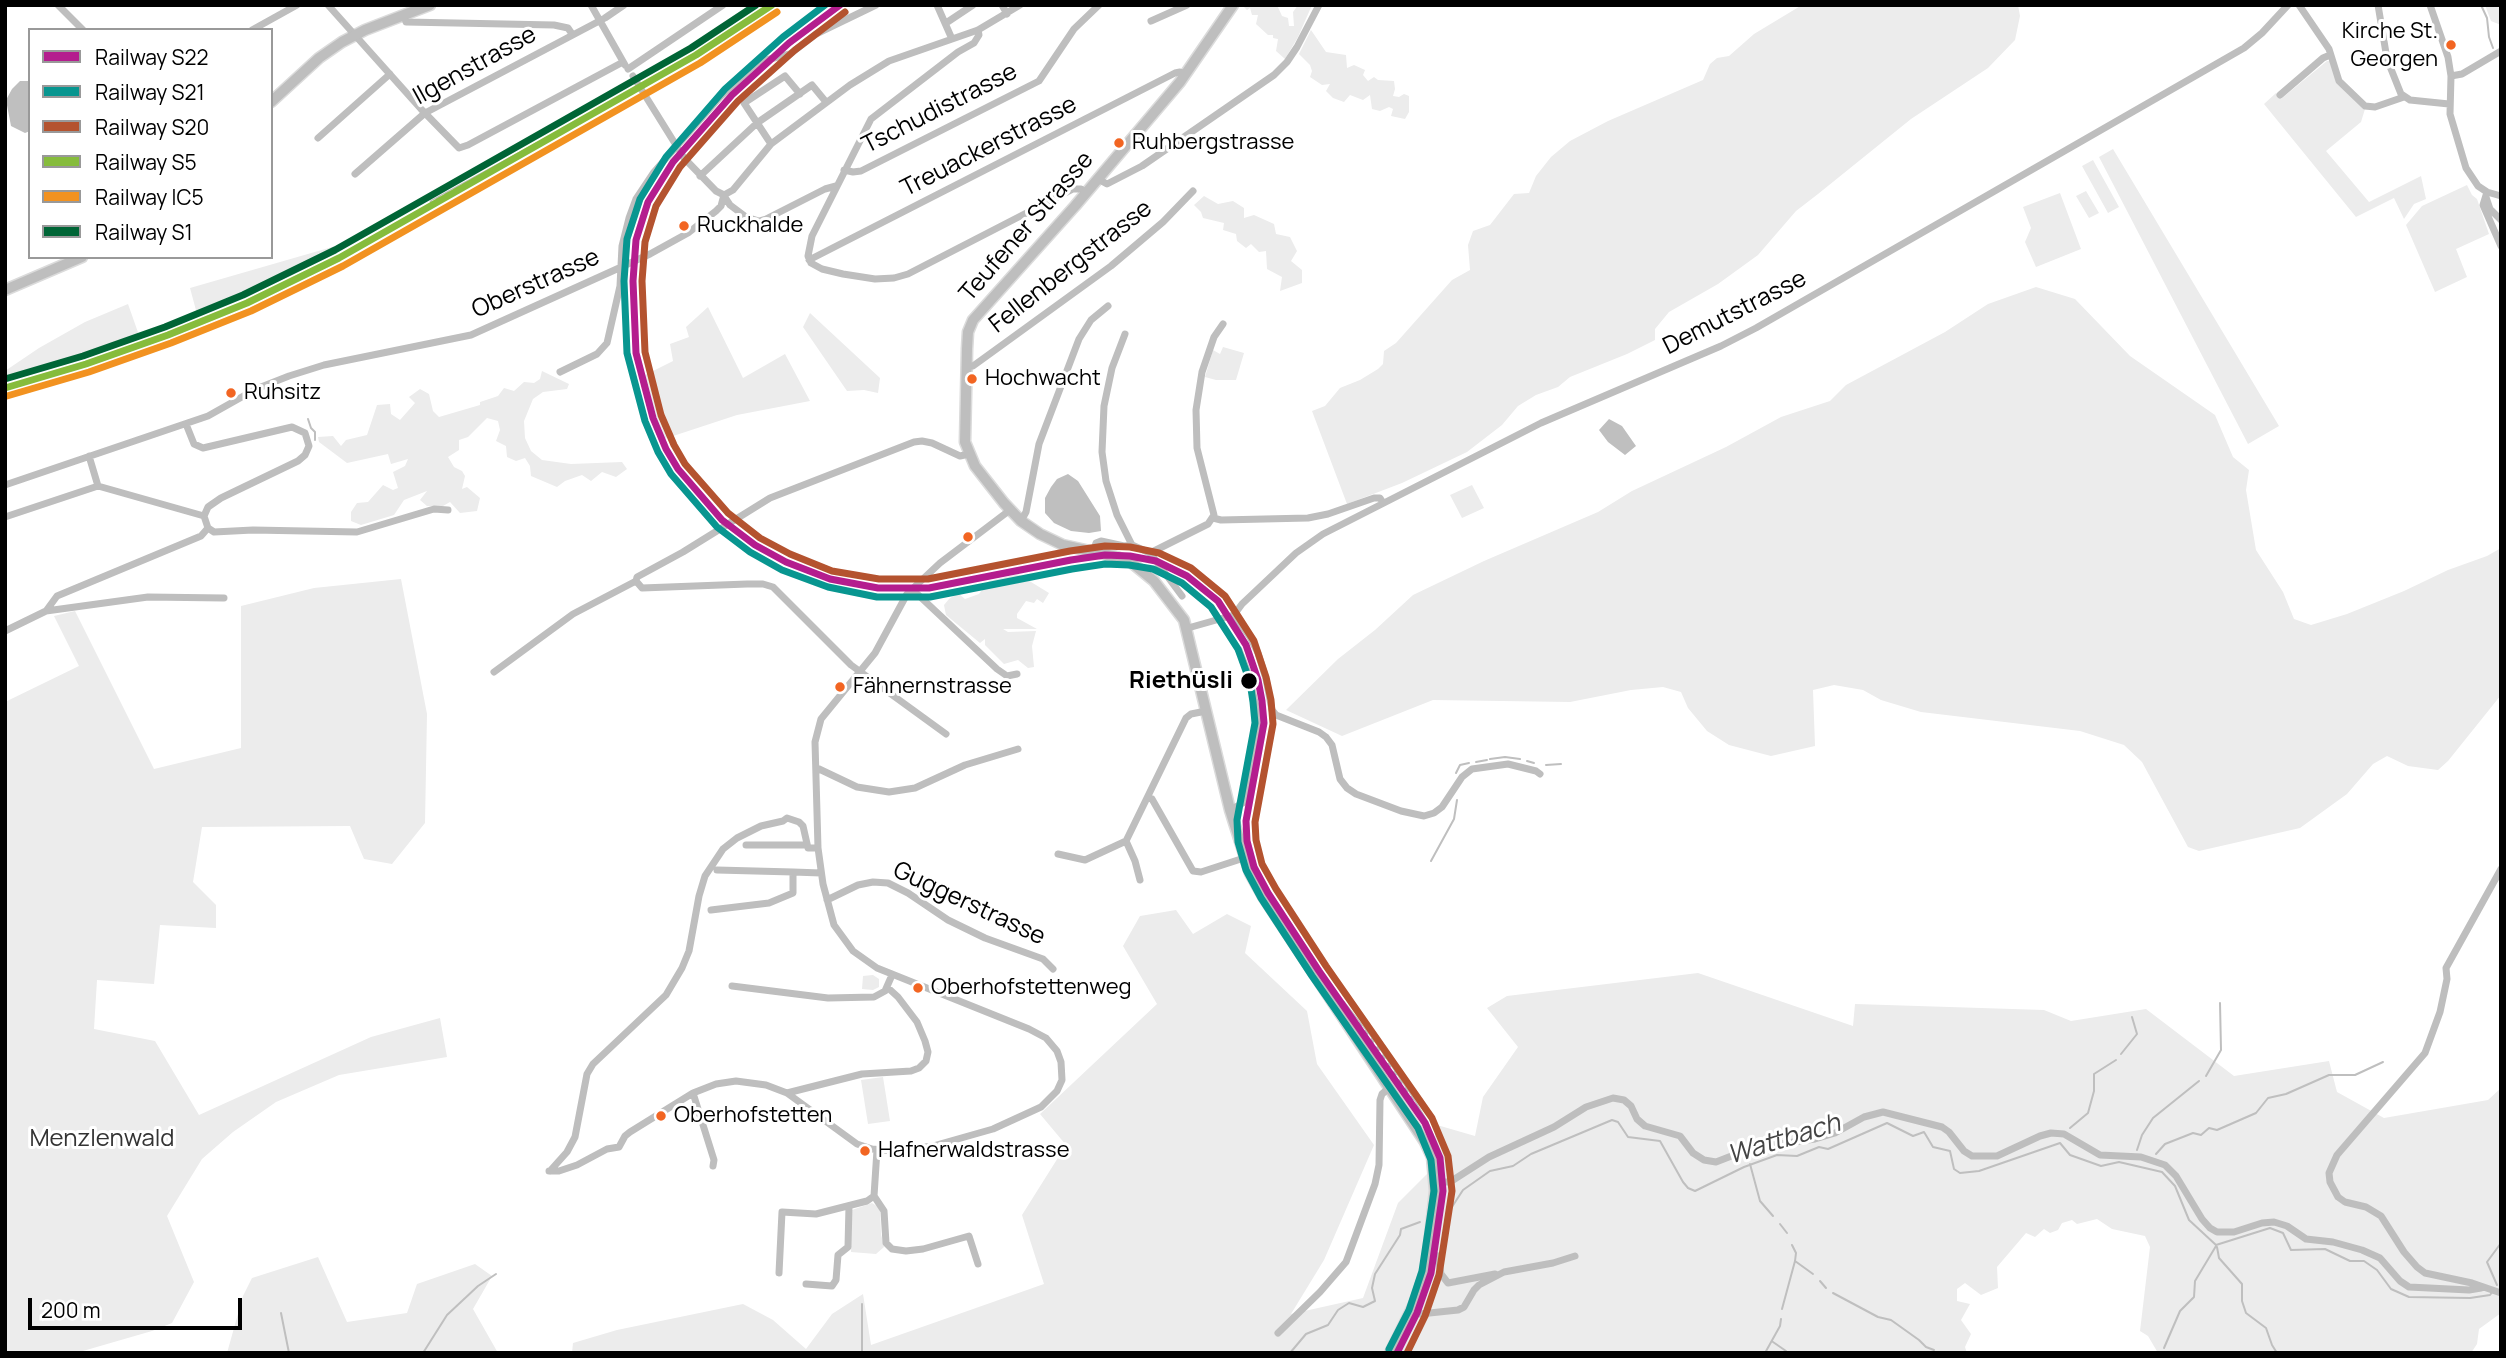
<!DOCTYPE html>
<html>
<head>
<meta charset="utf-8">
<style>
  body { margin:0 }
  #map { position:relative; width:2506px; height:1358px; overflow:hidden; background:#fff; font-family:Manrope,sans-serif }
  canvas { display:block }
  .frame { position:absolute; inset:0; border:7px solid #000; pointer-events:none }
  .legend { position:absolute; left:28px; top:28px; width:245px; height:231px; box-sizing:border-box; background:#fff; border:2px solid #999; margin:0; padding:9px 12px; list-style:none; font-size:21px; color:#000 }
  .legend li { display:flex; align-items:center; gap:14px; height:35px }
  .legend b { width:35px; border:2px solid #999 }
  .scale { position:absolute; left:28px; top:1298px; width:214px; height:32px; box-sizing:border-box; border:4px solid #000; border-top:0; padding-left:9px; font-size:21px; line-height:24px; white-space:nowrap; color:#000; -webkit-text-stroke:5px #fff; paint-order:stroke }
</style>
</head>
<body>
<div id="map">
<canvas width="2506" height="1358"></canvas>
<div class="frame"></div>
<ul class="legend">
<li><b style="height:9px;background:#b41d8e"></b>Railway S22</li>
<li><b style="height:9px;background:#089690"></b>Railway S21</li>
<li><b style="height:9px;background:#b4532f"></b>Railway S20</li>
<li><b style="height:9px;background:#86bc3c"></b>Railway S5</li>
<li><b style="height:9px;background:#f29220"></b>Railway IC5</li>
<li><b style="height:9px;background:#006536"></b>Railway S1</li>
</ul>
<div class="scale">200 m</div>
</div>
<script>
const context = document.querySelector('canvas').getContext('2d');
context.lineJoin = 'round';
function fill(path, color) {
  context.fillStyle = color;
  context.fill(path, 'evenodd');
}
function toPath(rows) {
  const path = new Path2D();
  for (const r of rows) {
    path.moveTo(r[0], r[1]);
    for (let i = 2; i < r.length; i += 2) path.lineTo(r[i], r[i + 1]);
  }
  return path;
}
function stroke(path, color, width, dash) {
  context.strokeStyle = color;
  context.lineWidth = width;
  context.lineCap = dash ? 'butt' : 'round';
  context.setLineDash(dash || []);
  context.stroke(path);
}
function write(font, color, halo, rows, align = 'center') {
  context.font = font + ' Manrope,sans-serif';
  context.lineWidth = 6;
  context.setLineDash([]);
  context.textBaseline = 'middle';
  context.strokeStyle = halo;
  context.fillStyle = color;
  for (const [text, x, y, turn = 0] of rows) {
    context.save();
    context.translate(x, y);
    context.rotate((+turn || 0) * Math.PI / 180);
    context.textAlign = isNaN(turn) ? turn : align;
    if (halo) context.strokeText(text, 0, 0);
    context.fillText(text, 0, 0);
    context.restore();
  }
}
const green = toPath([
  [1242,5,1277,5,1282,16,1288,18,1289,26,1294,26,1293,12,1298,5,1312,5,1298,37,1285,59,1276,51,1278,39,1273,38,1273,35,1268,35,1256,24,1258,15,1252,15,1250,8,1247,10],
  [1802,5,2018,5,2020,16,2015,40,1988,68,1911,119,1818,194,1796,211,1758,255,1718,284,1669,312,1655,329,1655,340,1627,354,1570,377,1558,387,1536,395,1518,406,1502,425,1467,452,1402,483,1347,504,1312,411,1325,406,1340,388,1360,380,1378,369,1383,364,1384,351,1396,343,1452,280,1470,270,1468,245,1473,231,1490,225,1514,194,1529,193,1536,176,1551,157,1570,141,1608,121,1703,80,1710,64,1717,58,1729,56,1754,34],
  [2485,5,2501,5,2501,25,2491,21],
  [1311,30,1326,52,1346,55,1347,68,1354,65,1365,70,1363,75,1368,81,1374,77,1378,80,1394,81,1395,89,1393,96,1399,97,1404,94,1409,96,1409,112,1405,119,1391,116,1393,109,1389,107,1380,111,1372,109,1370,95,1363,100,1350,95,1344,102,1333,98,1326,91,1330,84,1322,85,1310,77,1312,71,1310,65,1299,54],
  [2327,61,2330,61,2336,80,2365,109,2361,122,2326,151,2369,202,2421,176,2426,199,2414,204,2404,219,2394,198,2356,217,2264,104,2276,93,2281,99],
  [2113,149,2279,426,2248,444,2099,157],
  [2093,160,2119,207,2108,213,2082,166],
  [2467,185,2472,195,2477,199,2489,234,2456,249,2467,277,2435,292,2406,225,2422,206],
  [2086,191,2099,213,2089,218,2076,196],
  [2060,193,2081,249,2036,267,2025,242,2031,228,2023,207],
  [1204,196,1218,204,1233,201,1244,208,1244,218,1254,215,1274,224,1276,234,1290,237,1297,251,1291,261,1302,270,1302,283,1280,291,1282,277,1267,269,1266,251,1259,252,1251,244,1246,248,1237,241,1236,234,1223,230,1224,223,1203,218,1201,212,1194,205],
  [339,245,340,250,280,279,197,314,190,288],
  [2036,287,2075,299,2130,356,2215,415,2233,457,2249,470,2246,490,2256,550,2283,592,2294,619,2311,625,2347,614,2404,591,2448,570,2487,556,2501,548,2501,695,2448,761,2438,770,2408,766,2387,756,2373,764,2347,794,2300,828,2199,851,2188,847,2142,762,2124,745,2080,731,1921,712,1881,700,1863,690,1834,685,1813,690,1815,746,1771,756,1729,745,1707,731,1688,708,1681,692,1663,687,1631,690,1570,702,1433,700,1342,736,1286,710,1338,659,1375,630,1413,595,1484,561,1598,512,1632,491,1726,447,1781,417,1830,401,1846,385,1945,332,1988,304],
  [128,304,140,338,6,380,5,371,39,348,85,322],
  [708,307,743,378,785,354,810,401,737,415,664,439,652,410,645,375,673,361,670,344,689,337,686,327],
  [810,313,880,378,878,393,864,390,847,391,803,327],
  [1223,347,1244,353,1236,380,1216,380,1205,377,1213,350,1220,354],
  [542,371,569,384,567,389,543,392,533,399,524,421,525,438,531,451,542,460,571,464,622,462,627,469,616,477,602,472,591,481,582,475,565,481,557,487,531,476,530,466,525,458,516,461,507,457,506,446,496,441,500,430,498,421,487,418,468,437,459,440,459,450,448,457,454,467,462,471,465,476,462,489,467,487,480,498,477,511,460,513,450,502,443,506,427,506,420,500,427,491,404,500,394,515,361,525,351,521,351,512,357,503,368,502,383,485,393,490,398,488,393,472,405,466,408,459,391,464,388,454,347,463,319,442,318,437,333,436,341,446,346,440,367,435,377,405,390,404,391,414,400,420,415,403,409,397,420,389,429,394,433,411,439,417,480,405,480,402,498,396,504,388,514,391,524,382,534,383,540,379],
  [1472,485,1484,508,1462,518,1450,495],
  [1018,574,1049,593,1043,603,1037,599,1034,603,1026,601,1017,614,1017,618,1037,629,1003,629,1008,632,1036,631,1032,646,1034,667,1028,668,1018,660,1004,664,985,645,985,639,980,643,946,615,944,605,949,599,958,593,965,599,979,594,989,581],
  [401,579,427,714,425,823,392,864,364,859,350,826,202,827,193,882,216,905,216,928,160,925,154,984,97,980,94,1029,155,1041,199,1115,371,1037,440,1018,447,1057,339,1075,276,1102,233,1132,202,1159,167,1216,194,1282,172,1323,152,1331,76,1353,5,1353,5,702,79,666,54,616,75,611,154,769,241,748,241,606,314,588],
  [1176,910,1193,934,1227,914,1251,926,1245,953,1307,1011,1317,1064,1374,1145,1324,1260,1291,1314,1363,1298,1398,1203,1427,1174,1437,1125,1475,1136,1483,1097,1518,1047,1487,1008,1507,996,1698,973,1853,1026,1855,1004,2044,1010,2071,1021,2146,1009,2234,1076,2329,1061,2337,1092,2384,1118,2488,1100,2501,1088,2501,1313,2479,1329,2477,1344,2471,1353,2158,1353,2148,1336,2140,1331,2150,1247,2145,1236,2112,1229,2097,1219,2077,1224,2072,1220,2062,1223,2058,1230,2050,1233,2044,1229,2035,1237,2026,1233,1997,1267,1998,1288,1981,1295,1965,1283,1957,1289,1957,1301,1970,1304,1961,1320,1971,1334,1965,1347,1967,1353,572,1353,573,1343,617,1330,743,1304,773,1320,806,1349,832,1314,863,1294,871,1345,1044,1284,1022,1215,1066,1145,1040,1114,1157,1004,1123,946,1140,916],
  [873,975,879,979,879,987,873,990,862,989,863,976],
  [883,1077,890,1121,868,1124,861,1080],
  [872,1203,880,1208,881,1234,884,1247,876,1254,851,1252,852,1210],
  [318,1257,347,1322,407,1313,417,1284,475,1264,492,1276,473,1309,498,1353,227,1353,243,1296,252,1278]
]);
const water = toPath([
  [20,81,30,81,30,131,25,133,11,126,6,100,12,89],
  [1609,419,1622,426,1636,446,1625,455,1608,442,1599,430],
  [1068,474,1078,481,1100,516,1101,531,1089,533,1071,531,1054,523,1045,513,1045,498,1051,487,1057,479]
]);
const stream = toPath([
  [2481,5,2487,18,2489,37,2493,48],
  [308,419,311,428,315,432,315,440],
  [1490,759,1505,757,1520,759],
  [1527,761,1534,763],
  [1476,762,1487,760],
  [1546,765,1561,764],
  [1456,773,1460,765,1469,763],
  [1431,861,1454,819,1457,800],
  [2121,1054,2137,1034,2132,1017],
  [2206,1076,2221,1050,2220,1003],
  [2070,1128,2088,1113,2094,1091,2094,1074,2116,1060],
  [2137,1150,2142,1135,2153,1118,2199,1081],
  [2156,1154,2165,1144,2193,1133,2201,1135,2209,1128,2217,1130,2256,1113,2268,1098,2286,1094,2329,1075,2355,1075,2383,1062],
  [1750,1164,1760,1201,1773,1216],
  [1448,1213,1463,1190,1490,1171,1513,1166,1531,1154,1612,1120,1618,1122,1628,1137,1660,1141,1683,1182,1688,1188,1695,1191,1744,1167,1777,1155,1797,1156,1819,1147,1828,1149,1887,1123,1913,1136,1924,1132,1933,1147,1950,1151,1954,1169,1960,1173,1979,1171,2060,1143,2070,1155,2101,1166,2119,1162,2162,1172,2175,1186,2189,1220,2216,1245,2270,1228,2283,1233,2291,1250,2325,1249,2350,1261,2364,1261,2377,1270,2391,1289,2409,1297,2470,1298,2490,1295,2493,1291],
  [1780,1224,1787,1233],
  [2217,1247,2219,1258,2242,1284,2242,1301,2246,1313,2266,1328,2272,1345,2277,1353],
  [1795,1261,1813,1274],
  [1820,1281,1826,1288],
  [2497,1285,2487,1262,2501,1243],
  [1833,1293,1878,1317,1891,1320,1919,1340,1926,1347,1934,1350],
  [862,1304,862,1353],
  [1782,1309,1795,1261,1796,1253,1792,1245],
  [281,1313,289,1353],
  [1773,1342,1786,1351],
  [2164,1348,2180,1311,2194,1297,2195,1281,2216,1246],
  [423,1353,447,1315,478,1286,496,1274],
  [1290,1353,1306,1334,1328,1325,1338,1310,1349,1303,1363,1307,1375,1301,1372,1288,1375,1274,1400,1235,1401,1229,1420,1222],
  [1765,1353,1780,1326,1781,1319]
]);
const minor = toPath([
  [58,5,83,30],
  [328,5,421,109,459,148,468,145,623,62],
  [591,5,625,65],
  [937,5,952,39],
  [1002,5,1007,14],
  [2299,5,2329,49,2339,81,2365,106,2375,107,2404,97],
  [2378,5,2387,59,2401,94,2410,100,2449,104],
  [2430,5,2448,57,2451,76,2450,114,2466,168,2478,186,2487,192,2501,196],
  [404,15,406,22,554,25,568,28,572,34],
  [1151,21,1187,5],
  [946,23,973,5],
  [252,30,297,5],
  [978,30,979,35,974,43,958,52,871,119,812,236,808,256,811,263,822,269,843,274,875,279,894,278,908,274,1073,189,1081,189,1086,193],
  [628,69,723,5],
  [2451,76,2462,74,2501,51],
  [2280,95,2323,58,2330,55],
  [318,138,390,74],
  [771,144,744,103,785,76,800,94],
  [684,158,716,191,724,195],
  [844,170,853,172,861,171,1039,81,1074,29,1099,5],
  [355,174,425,113,605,18,624,5],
  [700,176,757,123,812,85,826,102],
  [1098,179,1107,184,1142,166,1274,75,1287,62,1297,47,1319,5],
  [2487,192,2483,205,2501,246],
  [724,196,730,205,746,217,759,221,766,219,825,189,836,186],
  [2486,197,2490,209,2501,220],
  [809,260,1175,73,1180,72,1186,74],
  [1125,334,1112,368,1104,406,1102,452,1106,481,1117,515,1132,545,1150,553,1182,596],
  [966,366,973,366,991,353,1111,266,1163,222,1193,191],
  [560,372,597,354,607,343,620,286,622,246,629,218,636,199,654,172,720,97,758,62,790,54,816,34,876,5],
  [89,456,98,486],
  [5,485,208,416,256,389,289,376,324,365,471,335,650,254,688,233,716,211,721,206,724,195,733,190,771,144,850,85,889,61,978,30,1020,5],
  [5,517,98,486,204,516],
  [1213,518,1221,520,1308,518,1328,514,1374,498,1380,498,1383,503],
  [1021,521,1026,512,1039,444,1079,339,1091,320,1108,306],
  [208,528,214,532,253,530,357,532,434,509,448,510],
  [1093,552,1096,543,1101,541,1124,546,1132,545],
  [1150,553,1208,524,1214,515,1197,448,1196,410,1202,372,1214,337,1223,324],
  [636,581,642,588,747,584,763,584,773,587,851,665,946,734],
  [913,590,997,669,1007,676,1017,674],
  [46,611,148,597,224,598],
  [1234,615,1250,637,1258,653,1266,679,1272,710,1276,715,1319,732,1326,737,1332,745,1340,779,1347,788,1356,794,1401,811,1424,816,1434,813,1442,807,1462,777,1472,769,1508,764,1536,771,1540,774],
  [1188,628,1234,615,1242,604,1296,553,1323,534,1541,423,1721,346,1756,328,2244,48,2262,33,2288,5],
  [5,631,46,611,57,596,201,536,208,528,204,516,208,507,221,498,298,461,305,455,309,446,305,433,292,427,203,448,194,444,186,424],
  [494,672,573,614,636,581,637,577,683,552,770,498,914,442,922,441,932,443,960,456,969,454],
  [817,768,857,787,889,792,915,788,965,765,1018,749],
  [1148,797,1152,799,1193,871,1201,872,1244,858],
  [1230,810,1243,803,1258,730,1257,710,1248,673,1239,650],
  [1126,841,1135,861,1140,880],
  [746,845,806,845],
  [1058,854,1085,860,1126,841,1186,718,1191,714,1206,711],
  [2501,869,2446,968,2447,979,2440,1012,2425,1053,2337,1155,2329,1173,2330,1182,2338,1197,2345,1202,2366,1207,2381,1216,2404,1252,2417,1267,2425,1273,2472,1283,2501,1293],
  [717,870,793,872],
  [827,900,858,885,873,882,888,883,908,893,948,920,985,938,1043,959,1053,969],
  [711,910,769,903,793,893,793,872,821,873],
  [732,986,828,998,874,997,885,991,892,975],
  [693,1093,714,1160,713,1166],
  [787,1093,862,1074,911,1071,919,1068,926,1061,928,1052,925,1041,917,1022,898,997,887,987],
  [877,1150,874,1196,884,1211,886,1243,892,1249,906,1251,923,1249,969,1236,978,1264],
  [549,1171,559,1171,577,1165,607,1149,619,1147,625,1136,630,1132,693,1093,716,1084,736,1081,766,1085,787,1093,857,1144,872,1149,896,1151,933,1146,993,1129,1041,1107,1057,1091,1062,1080,1061,1062,1057,1051,1046,1038,1029,1029,877,968,853,951,834,925,823,884,818,848,815,742,821,719,875,653,907,594,940,563,1010,510],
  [550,1171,567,1152,575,1137,587,1074,593,1064,666,995,682,968,689,951,699,896,705,876,723,849,737,838,761,826,783,821,787,818,799,822,803,826,808,848,818,848],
  [1435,1182,1450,1182,1489,1157,1554,1127,1586,1107,1613,1098,1624,1100,1631,1106,1637,1119,1645,1126,1680,1136,1693,1153,1704,1160,1716,1162,1752,1148,1815,1139,1835,1133,1864,1117,1883,1112,1942,1127,1949,1132,1964,1151,1972,1156,1997,1156,2040,1136,2051,1133,2064,1134,2100,1155,2141,1157,2165,1165,2176,1176,2202,1219,2210,1228,2217,1232,2234,1232,2262,1223,2274,1222,2287,1226,2306,1239,2333,1242,2362,1250,2380,1258,2400,1281,2409,1287,2469,1290,2481,1288],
  [1429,1254,1438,1256,1441,1274,1448,1283,1495,1274],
  [779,1273,782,1212,816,1214,867,1201,874,1196],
  [806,1284,832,1286,836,1280,838,1255,848,1247,849,1206],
  [1411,1311,1420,1314,1458,1310,1464,1307,1474,1290,1479,1285,1504,1272,1553,1263,1575,1256],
  [1278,1333,1320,1292,1346,1262,1375,1184,1379,1165,1380,1100,1382,1094,1389,1088]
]);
const major = toPath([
  [1233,5,1180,82,1075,206,973,320,968,332,967,349,965,442,975,466,1004,503,1021,521,1040,534,1063,545,1117,557,1132,563,1154,581,1184,620,1230,810,1250,873,1264,898,1425,1142,1432,1157,1435,1191,1427,1264,1417,1298,1390,1353],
  [271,102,319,58,342,42,365,30,430,5],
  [5,290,82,257]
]);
const rail = toPath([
  [432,202,580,121],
  [1343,1003,1374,1043,1412,1099,1426,1122,1437,1148]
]);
const minorBridge = toPath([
  [633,76,684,158]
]);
const rail1 = toPath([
  [840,5,789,43,732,95,673,162,648,202,636,240,633,281,636,353,653,418,666,449,678,469,722,520,755,545,786,562,830,579,878,588,929,588,1071,560,1105,555,1130,556,1156,561,1187,576,1218,601,1246,645,1258,680,1262,701,1264,723,1246,821,1247,841,1254,867,1268,893,1319,971,1425,1123,1440,1158,1443,1191,1431,1273,1417,1313,1397,1353]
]);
const rail2 = toPath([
  [825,5,783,37,725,89,666,157,640,199,627,239,624,281,627,353,645,421,658,452,671,474,717,527,750,552,782,570,828,587,877,597,930,597,1072,569,1105,564,1129,565,1153,569,1182,583,1211,607,1238,649,1250,682,1253,702,1255,723,1237,820,1238,842,1246,870,1261,898,1312,976,1418,1128,1431,1160,1434,1191,1422,1271,1409,1310,1389,1349]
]);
const rail3 = toPath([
  [845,12,795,50,738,101,680,167,656,206,645,242,642,281,645,352,661,415,674,445,685,464,728,513,760,538,790,554,832,571,879,579,928,579,1070,551,1105,546,1130,547,1159,553,1191,568,1225,596,1254,641,1266,677,1271,700,1273,724,1255,822,1256,840,1262,864,1276,889,1326,966,1432,1118,1448,1156,1452,1191,1439,1275,1425,1316,1407,1353]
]);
const rail4 = toPath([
  [5,388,86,364,168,335,247,303,339,258,696,55,772,5]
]);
const rail5 = toPath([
  [7,396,89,372,171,343,251,311,343,266,700,63,777,12]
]);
const rail6 = toPath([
  [5,379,83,356,165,327,243,295,335,250,691,48,756,5]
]);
const markers = [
  [2451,45,6,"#f26522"],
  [1119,143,6,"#f26522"],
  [684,226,6,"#f26522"],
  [972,379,6,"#f26522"],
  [231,393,6,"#f26522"],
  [968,537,6,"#f26522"],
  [1249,681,9,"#000"],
  [840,687,6,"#f26522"],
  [918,988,6,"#f26522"],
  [661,1116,6,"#f26522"],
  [865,1151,6,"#f26522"]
];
const busNames = [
  ["Kirche St.",2438,32,"right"],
  ["Georgen",2438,60,"right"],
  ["Ruhbergstrasse",1132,143],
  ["Ruckhalde",697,226],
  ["Hochwacht",985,379],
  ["Ruhsitz",244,393],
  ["Fähnernstrasse",853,687],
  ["Oberhofstettenweg",931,988],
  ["Oberhofstetten",674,1116],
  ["Hafnerwaldstrasse",878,1151]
];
const streetNames = [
  ["Ilgenstrasse",475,66,-29],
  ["Tschudistrasse",940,109,-27],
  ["Treuackerstrasse",989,147,-27],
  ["Teufener Strasse",1027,227,-49],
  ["Fellenbergstrasse",1071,267,-38],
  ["Oberstrasse",536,284,-24],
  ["Demutstrasse",1735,313,-27],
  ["Guggerstrasse",969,904,25]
];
const stopNames = [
  ["Riethüsli",1233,681]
];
const parkNames = [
  ["Menzlenwald",102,1139]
];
const waterNames = [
  ["Wattbach",1784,1140,-17]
];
fill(green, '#ececec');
fill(water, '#bfbfbf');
stroke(stream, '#bfbfbf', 2);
stroke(major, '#dbdbdb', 13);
stroke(minor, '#bebebe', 7);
stroke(major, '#bebebe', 10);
stroke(rail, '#bebebe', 4.5);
stroke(rail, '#fff', 2, [5]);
stroke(minorBridge, '#bebebe', 7);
stroke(rail1, '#b41d8e', 7);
stroke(rail2, '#089690', 7);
stroke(rail3, '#b4532f', 7);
stroke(rail4, '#86bc3c', 7);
stroke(rail5, '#f29220', 7);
stroke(rail6, '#006536', 7);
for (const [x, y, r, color] of markers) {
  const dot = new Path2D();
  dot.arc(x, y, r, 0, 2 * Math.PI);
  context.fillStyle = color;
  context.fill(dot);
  stroke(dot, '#fff', 2.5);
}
write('22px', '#000', '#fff', busNames, 'left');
write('24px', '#000', '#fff', streetNames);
write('bold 24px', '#000', '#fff', stopNames, 'right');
write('24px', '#333', '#fff', parkNames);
write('italic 26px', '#444', '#fff', waterNames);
</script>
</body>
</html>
